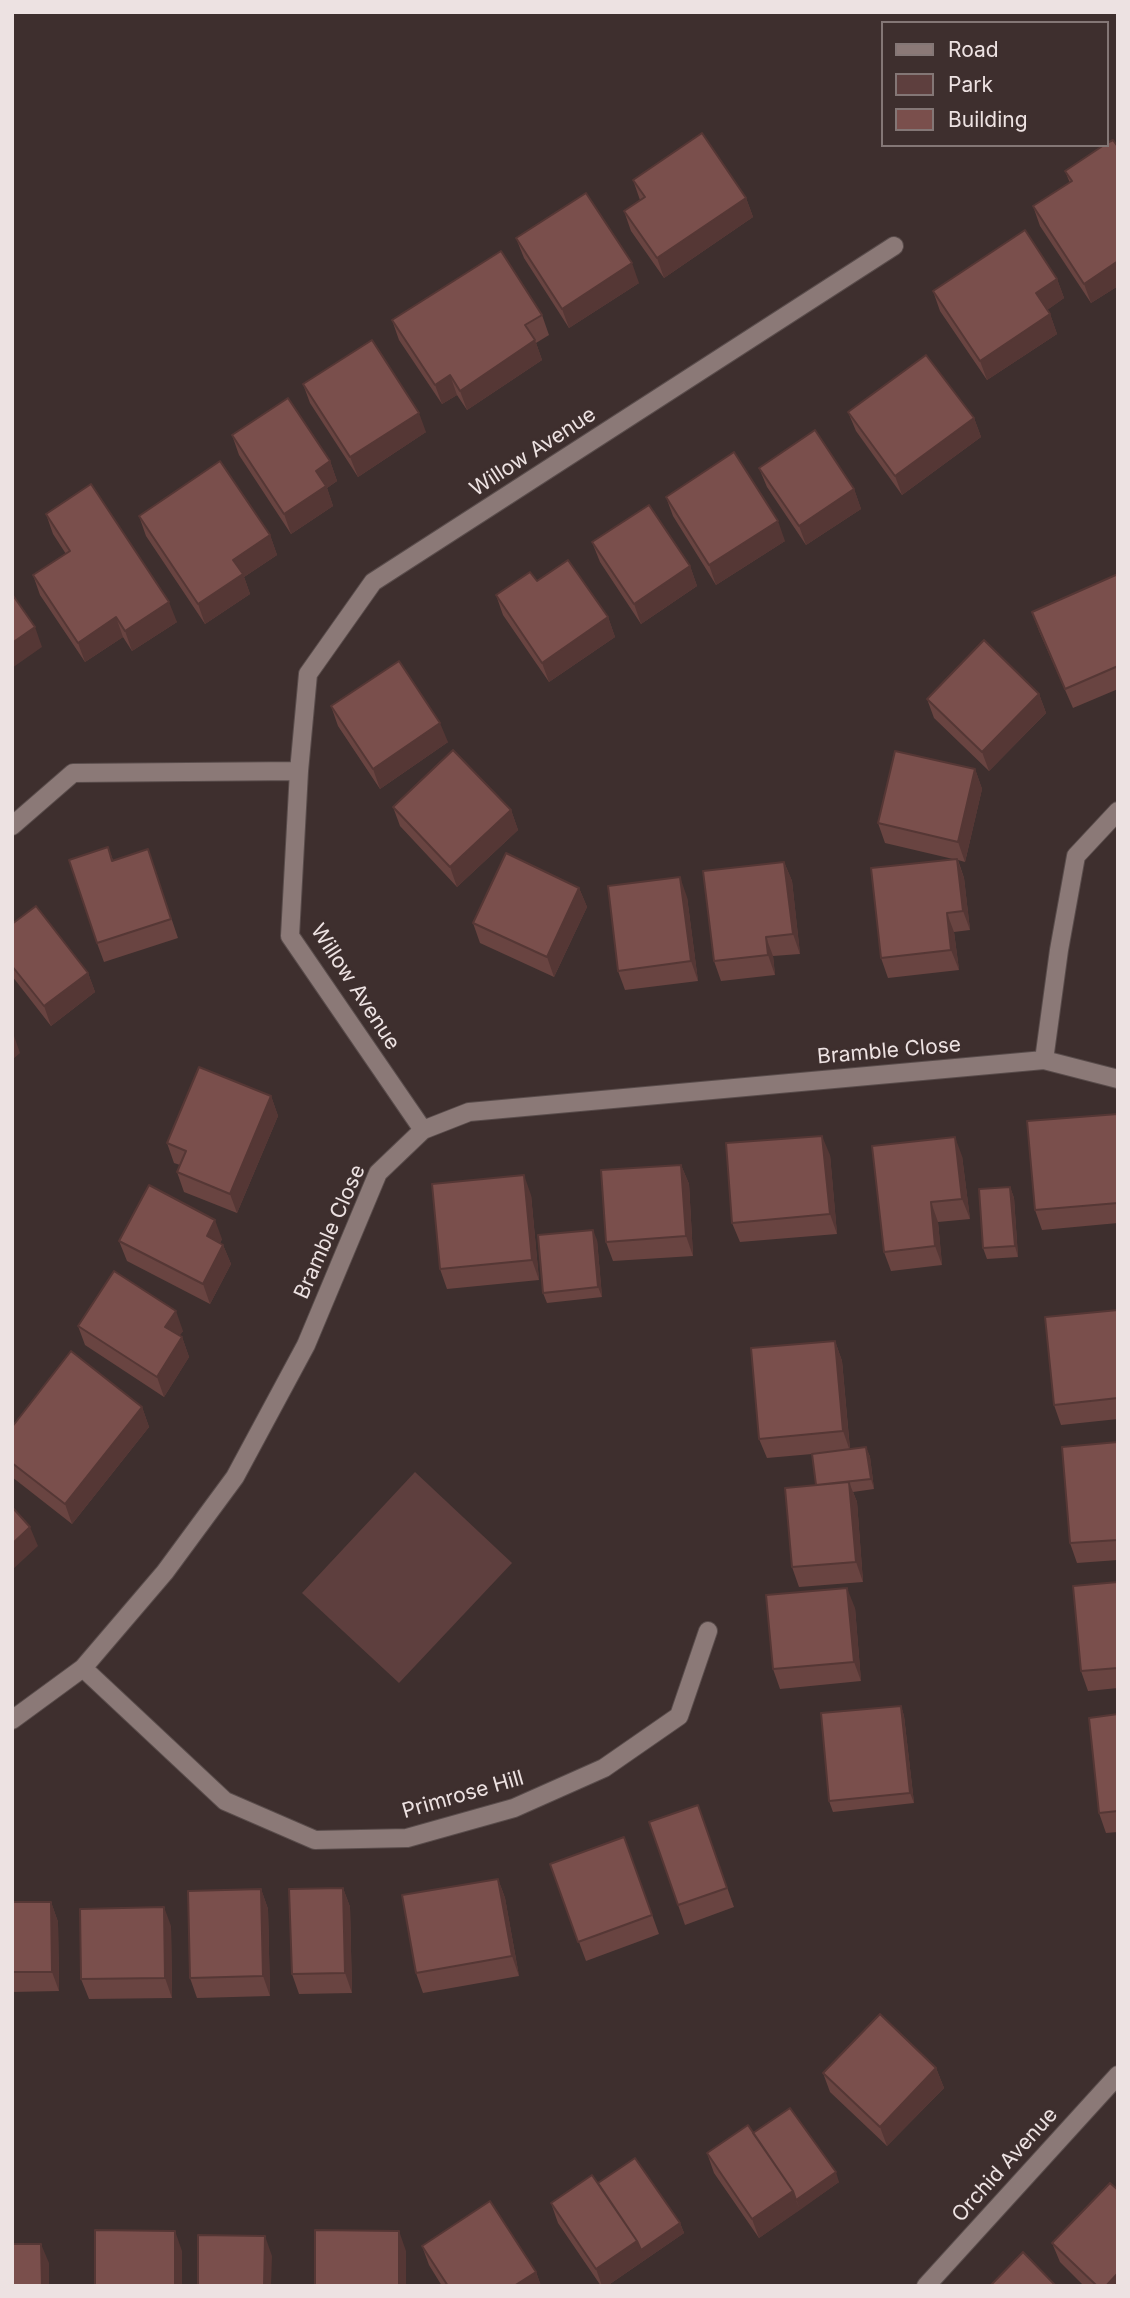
<!DOCTYPE html>
<html>
<head>
<meta charset="utf-8">
<style>
  body { margin:0 }
  #map { position:relative; width:1130px; height:2298px; overflow:hidden; background:#3e2f2e; font-family:Inter,sans-serif }
  canvas { display:block }
  .frame { position:absolute; inset:0; border:14px solid #ede2e2; pointer-events:none }
  .legend { position:absolute; left:881px; top:21px; width:228px; height:126px; box-sizing:border-box; background:#3e2f2e; border:2px solid #847776; margin:0; padding:9px 12px; list-style:none; font-size:21px; color:#ede2e2 }
  .legend li { display:flex; align-items:center; gap:14px; height:35px }
  .legend b { width:35px; border:2px solid #847776 }
</style>
</head>
<body>
<div id="map">
<canvas width="1130" height="2298"></canvas>
<div class="frame"></div>
<ul class="legend">
<li><b style="height:9px;background:#8b7977"></b>Road</li>
<li><b style="height:19px;background:#5e3f3e"></b>Park</li>
<li><b style="height:19px;background:#7a4f4c"></b>Building</li>
</ul>
</div>
<script>
const context = document.querySelector('canvas').getContext('2d');
context.lineJoin = 'round';
function fill(path, color) {
  context.fillStyle = color;
  context.fill(path, 'evenodd');
}
function toPath(rows) {
  const path = new Path2D();
  for (const r of rows) {
    path.moveTo(r[0], r[1]);
    for (let i = 2; i < r.length; i += 2) path.lineTo(r[i], r[i + 1]);
  }
  return path;
}
function stroke(path, color, width, dash) {
  context.strokeStyle = color;
  context.lineWidth = width;
  context.lineCap = dash ? 'butt' : 'round';
  context.setLineDash(dash || []);
  context.stroke(path);
}
function write(font, color, halo, rows, align = 'center') {
  context.font = font + ' Inter,sans-serif';
  context.lineWidth = 5;
  context.setLineDash([]);
  context.textBaseline = 'middle';
  context.strokeStyle = halo;
  context.fillStyle = color;
  for (const [text, x, y, turn = 0] of rows) {
    context.save();
    context.translate(x, y);
    context.rotate((+turn || 0) * Math.PI / 180);
    context.textAlign = isNaN(turn) ? turn : align;
    if (halo) context.strokeText(text, 0, 0);
    context.fillText(text, 0, 0);
    context.restore();
  }
}
const green = toPath([
  [415,1472,512,1563,399,1683,302,1593]
]);
const minor = toPath([
  [12,826,73,773,299,771],
  [1044,1060,1059,950,1076,856,1118,811],
  [423,1130,290,936,299,771,308,674,373,582,894,246],
  [83,1668,225,1801,315,1840,407,1838,514,1808,604,1768,679,1716,708,1631],
  [12,1720,83,1668,165,1572,235,1477,306,1345,378,1173,423,1130,469,1112,1044,1060,1118,1079],
  [926,2286,1118,2075]
]);
const wall = toPath([
  [1118,147,1118,286,1091,303,1040,226,1033,206,1070,183,1065,171],
  [633,180,746,198,753,217,664,278,631,231,624,211,640,200],
  [516,238,639,283,569,328,524,258],
  [1057,279,1064,298,1047,310,1050,314,1057,334,987,380,940,311,933,291],
  [542,315,549,335,536,343,542,360,467,410,457,395,442,404,399,340,392,320],
  [303,384,426,432,358,477,310,403],
  [848,412,974,418,981,437,902,495,856,431],
  [232,435,330,461,337,481,327,488,333,506,291,534,239,455],
  [759,468,854,489,861,509,806,545,767,487],
  [666,497,785,541,716,585,673,516],
  [46,514,177,622,132,651,123,637,85,662,40,595,33,575,66,554,53,534],
  [139,516,270,535,277,555,244,577,250,594,205,624,146,536],
  [592,542,690,566,697,586,641,624,600,562],
  [1118,574,1118,689,1073,708,1039,631,1032,612],
  [537,581,608,617,615,637,549,682,503,615,496,595],
  [1039,694,1046,713,989,771,934,718,927,699],
  [331,706,448,742,380,789,338,726],
  [975,769,982,789,965,862,958,860,964,878,970,930,954,932,959,970,888,978,881,958,953,859,885,843,878,823],
  [393,807,511,810,518,830,457,887,400,826],
  [108,847,113,860,148,849,178,938,104,962,97,943],
  [784,862,792,881,800,954,773,956,775,975,721,981,714,961],
  [579,888,587,907,554,977,480,943,473,923],
  [687,897,698,981,625,990,618,971],
  [12,924,88,973,95,992,51,1026,12,976],
  [271,1096,278,1116,237,1213,184,1192,177,1172,180,1165,174,1163,167,1143],
  [1118,1114,1118,1223,1042,1230,1035,1210],
  [830,1155,837,1234,740,1242,732,1223],
  [962,1156,970,1219,938,1222,942,1265,891,1271,884,1252],
  [681,1165,689,1184,693,1256,613,1261,606,1242],
  [1010,1187,1014,1198,1018,1257,987,1259,983,1248],
  [531,1195,539,1280,447,1289,440,1269],
  [222,1239,220,1243,223,1245,231,1264,210,1304,127,1261,119,1241],
  [597,1240,602,1297,547,1303,543,1293],
  [1118,1310,1118,1419,1061,1425,1054,1405],
  [78,1326,183,1331,179,1336,182,1337,189,1357,164,1397,85,1345],
  [835,1341,842,1361,850,1449,866,1447,870,1457,874,1489,853,1492,857,1502,863,1582,799,1587,792,1567,816,1485,812,1454,767,1458,759,1439],
  [142,1407,149,1427,72,1524,12,1477,12,1427],
  [1118,1442,1118,1560,1077,1563,1070,1543],
  [1118,1582,1118,1688,1088,1691,1081,1671],
  [855,1608,861,1681,780,1689,773,1669],
  [901,1706,904,1716,914,1803,833,1812,829,1801],
  [1118,1714,1118,1832,1106,1833,1099,1813],
  [698,1805,734,1907,685,1925,649,1822],
  [624,1837,659,1934,586,1961,550,1864],
  [498,1879,505,1898,519,1976,423,1993,416,1973],
  [343,1888,350,1907,352,1993,299,1994,292,1974],
  [261,1889,268,1909,270,1996,197,1998,190,1978],
  [12,1902,51,1902,58,1922,59,1991,12,1992],
  [171,1926,172,1998,89,1999,81,1979],
  [936,2068,944,2088,887,2146,830,2092,823,2073],
  [753,2133,839,2182,759,2238,714,2173,707,2153],
  [598,2183,680,2223,684,2233,607,2286,601,2286,558,2223,551,2203],
  [1052,2243,1118,2286,1084,2286,1060,2262],
  [422,2246,536,2272,541,2286,442,2286,429,2265]
]);
const shadedWall = toPath([
  [746,198,753,217,664,278,657,258],
  [1118,261,1118,286,1091,303,1084,284],
  [632,263,639,283,569,328,562,309],
  [1057,279,1064,298,1043,313,1036,293],
  [1050,314,1057,334,987,380,980,361],
  [535,340,542,360,467,410,460,391],
  [450,375,457,395,442,404,435,385],
  [419,413,426,432,358,477,350,457],
  [974,418,981,437,902,495,895,476],
  [330,461,337,481,327,488,333,506,291,534,284,514,316,471],
  [854,489,861,509,806,545,799,526],
  [778,521,785,541,716,585,709,565],
  [270,535,277,555,244,577,250,594,205,624,198,604,233,560],
  [690,566,697,586,641,624,634,604],
  [169,602,177,622,132,651,125,631],
  [116,617,123,637,85,662,78,643],
  [608,617,615,637,549,682,542,663],
  [35,627,42,647,12,668,12,643],
  [1039,694,1046,713,989,771,982,752],
  [440,723,448,742,380,789,373,769],
  [975,769,982,789,965,862,958,842],
  [511,810,518,830,457,887,450,867],
  [957,859,964,878,970,930,963,911],
  [784,862,792,881,800,954,793,934],
  [680,877,687,897,698,981,691,961],
  [579,888,587,907,554,977,547,957],
  [947,913,954,932,959,970,951,950],
  [766,937,773,956,775,975,768,955],
  [88,973,95,992,51,1026,44,1006],
  [13,1033,20,1053,12,1060,12,1034],
  [271,1096,278,1116,237,1213,230,1194],
  [822,1136,830,1155,837,1234,830,1214],
  [955,1137,962,1156,970,1219,962,1199],
  [681,1165,689,1184,693,1256,686,1236],
  [524,1175,531,1195,539,1280,532,1260],
  [1010,1187,1014,1198,1018,1257,1015,1246],
  [931,1202,938,1222,942,1265,935,1246],
  [215,1220,222,1239,214,1256,207,1236],
  [593,1230,597,1240,602,1297,598,1287],
  [223,1245,231,1264,210,1304,203,1284],
  [176,1311,183,1331,172,1346,165,1327],
  [182,1337,189,1357,164,1397,157,1377],
  [835,1341,842,1361,850,1451,843,1431],
  [142,1407,149,1427,72,1524,65,1504],
  [866,1447,870,1457,874,1489,871,1479],
  [849,1482,857,1502,863,1582,856,1562],
  [30,1527,38,1546,12,1570,12,1544],
  [847,1588,855,1608,861,1681,854,1662],
  [901,1706,904,1716,914,1803,910,1793],
  [498,1879,505,1898,519,1976,512,1956],
  [343,1888,350,1907,352,1993,345,1973],
  [261,1889,268,1909,270,1996,263,1976],
  [51,1902,58,1922,59,1991,52,1972],
  [164,1907,171,1926,172,1998,165,1978],
  [936,2068,944,2088,887,2146,880,2127],
  [836,2172,839,2182,800,2210,796,2200],
  [793,2191,800,2210,759,2238,752,2219],
  [680,2223,684,2233,607,2286,602,2286,596,2269,637,2241],
  [175,2231,182,2251,182,2286,175,2286],
  [399,2231,406,2251,406,2286,399,2286],
  [265,2236,272,2256,271,2286,264,2286],
  [41,2244,49,2263,49,2286,42,2286],
  [536,2272,541,2286,514,2286],
  [1118,2273,1118,2286,1106,2286]
]);
const building = toPath([
  [702,133,746,198,657,258,624,211,645,197,633,180,702,133],
  [1113,140,1118,147,1118,261,1084,284,1033,206,1072,181,1065,171,1104,145,1107,145,1107,143,1113,140],
  [586,193,632,263,562,309,516,238,586,193],
  [1025,230,1057,279,1036,293,1050,314,980,361,933,291,1025,230],
  [501,251,542,315,525,325,535,340,460,391,450,375,435,385,392,320,501,251],
  [372,340,419,413,350,457,303,384,372,340],
  [926,355,974,418,895,476,848,412,926,355],
  [288,398,330,461,316,471,326,486,284,514,232,435,288,398],
  [815,430,854,489,799,526,759,468,815,430],
  [734,452,778,521,709,565,666,497,734,452],
  [220,461,270,535,233,560,243,574,198,604,139,516,220,461],
  [91,484,169,602,125,631,116,617,78,643,33,575,70,551,46,514,91,484],
  [649,505,690,566,634,604,592,542,649,505],
  [568,560,608,617,542,663,496,595,530,572,537,581,568,560],
  [1118,574,1118,666,1065,689,1032,612,1118,574],
  [12,594,35,627,12,643,12,594],
  [984,640,1039,694,982,752,927,699,984,640],
  [399,661,440,723,373,769,331,706,399,661],
  [453,750,511,810,450,867,393,807,453,750],
  [895,751,975,769,958,842,878,823,895,751],
  [108,847,112,861,148,849,171,919,97,943,69,860,108,847],
  [506,853,579,888,547,957,473,923,506,853],
  [957,859,963,911,947,913,951,950,881,958,871,868,957,859],
  [784,862,793,934,766,937,768,955,714,961,703,871,784,862],
  [680,877,691,961,618,971,608,886,680,877],
  [36,906,88,973,44,1006,12,966,12,924,36,906],
  [199,1067,271,1096,230,1194,177,1172,186,1151,167,1143,199,1067],
  [1118,1114,1118,1203,1035,1210,1027,1121,1118,1114],
  [822,1136,830,1214,732,1223,726,1143,822,1136],
  [955,1137,962,1199,931,1202,935,1246,884,1252,872,1146,955,1137],
  [681,1165,686,1236,606,1242,601,1170,681,1165],
  [524,1175,532,1260,440,1269,432,1184,524,1175],
  [149,1185,215,1220,207,1236,223,1245,203,1284,119,1241,149,1185],
  [1010,1187,1015,1246,983,1248,979,1189,1010,1187],
  [593,1230,598,1287,543,1293,538,1235,593,1230],
  [114,1271,176,1311,165,1327,182,1337,157,1377,78,1326,114,1271],
  [1118,1310,1118,1398,1054,1405,1045,1317,1118,1310],
  [835,1341,843,1431,759,1439,751,1348,835,1341],
  [71,1351,142,1407,65,1504,12,1463,12,1427,71,1351],
  [1118,1442,1118,1540,1070,1543,1062,1447,1118,1442],
  [866,1447,871,1479,816,1485,812,1454,866,1447],
  [849,1482,856,1562,792,1567,785,1488,849,1482],
  [12,1507,30,1527,12,1544,12,1507],
  [1118,1582,1118,1668,1081,1671,1073,1586,1118,1582],
  [847,1588,854,1662,773,1669,766,1595,847,1588],
  [901,1706,910,1793,829,1801,821,1713,901,1706],
  [1118,1714,1118,1811,1099,1813,1089,1718,1118,1714],
  [698,1805,727,1888,678,1905,649,1822,698,1805],
  [624,1837,652,1915,578,1942,550,1864,624,1837],
  [498,1879,512,1956,416,1973,402,1895,498,1879],
  [343,1888,345,1973,292,1974,289,1889,343,1888],
  [261,1889,263,1976,190,1978,188,1891,261,1889],
  [12,1902,51,1902,52,1972,12,1972,12,1902],
  [164,1907,165,1978,81,1979,80,1909,164,1907],
  [880,2014,936,2068,880,2127,823,2073,880,2014],
  [790,2108,836,2172,796,2200,793,2191,753,2133,790,2108],
  [748,2125,793,2191,752,2219,707,2153,748,2125],
  [635,2158,680,2223,641,2250,637,2241,598,2183,635,2158],
  [592,2175,637,2241,596,2269,551,2203,592,2175],
  [1110,2183,1118,2190,1118,2273,1106,2286,1097,2286,1052,2243,1110,2183],
  [490,2201,536,2272,514,2286,448,2286,422,2246,490,2201],
  [95,2230,175,2231,175,2286,95,2286,95,2230],
  [315,2230,399,2231,399,2286,315,2286,315,2230],
  [198,2235,265,2236,264,2286,198,2286,198,2235],
  [12,2244,41,2244,42,2286,12,2286,12,2244],
  [1023,2252,1056,2286,990,2286,1023,2252]
]);
const streetNames = [
  ["Willow Avenue",533,452,-33],
  ["Willow Avenue",355,987,57],
  ["Bramble Close",889,1051,-5],
  ["Bramble Close",330,1232,-66],
  ["Primrose Hill",463,1795,-16],
  ["Orchid Avenue",1005,2165,-48]
];
fill(green, '#5e3f3e');
stroke(minor, '#594c4b', 20);
stroke(minor, '#8b7977', 18);
fill(wall, '#694441');
fill(shadedWall, '#553735');
fill(building, '#7a4f4c');
stroke(building, '#553735', 2);
write('21px', '#ede2e2', '#3e2f2e', streetNames);
</script>
</body>
</html>
